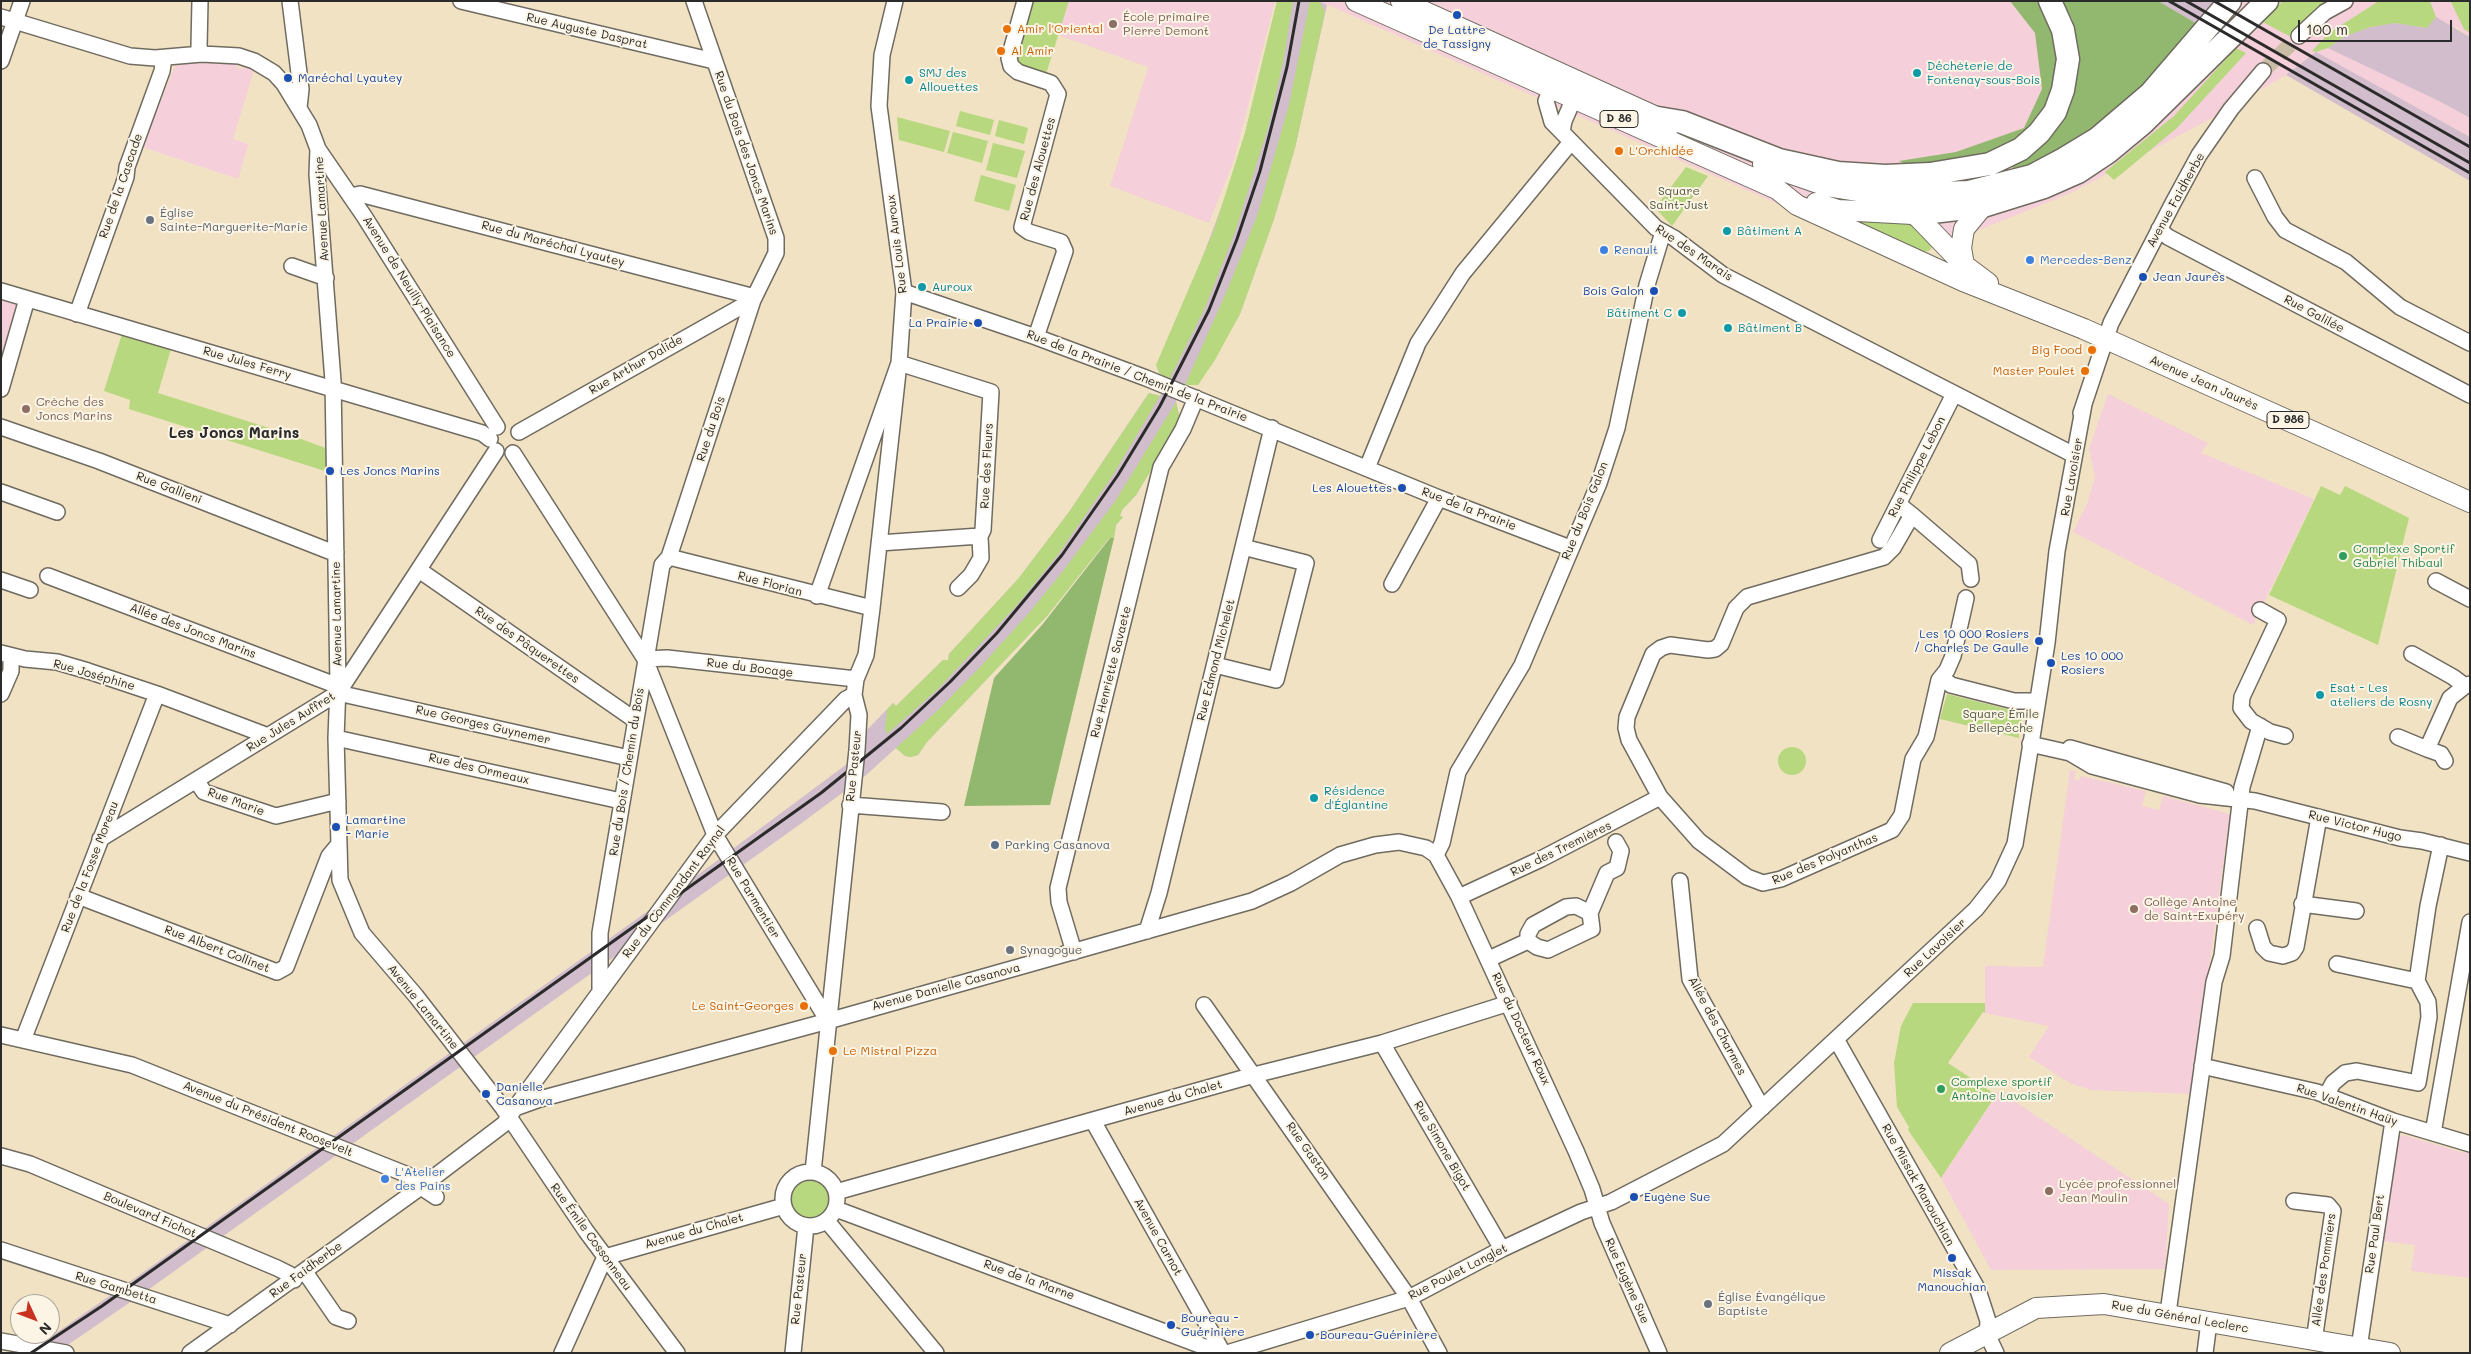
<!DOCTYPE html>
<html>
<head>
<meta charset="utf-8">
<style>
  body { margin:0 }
  #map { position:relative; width:2471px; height:1354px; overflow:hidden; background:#f1e2c3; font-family:Mali,sans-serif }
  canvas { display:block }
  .frame { position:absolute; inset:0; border:2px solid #2b2b2b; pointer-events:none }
  .north { position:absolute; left:10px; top:1294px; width:50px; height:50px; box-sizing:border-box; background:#fcf5e5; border:1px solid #a8a49b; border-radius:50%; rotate:133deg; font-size:14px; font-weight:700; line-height:20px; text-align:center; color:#2b2b2b }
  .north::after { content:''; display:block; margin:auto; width:18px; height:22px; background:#c8321e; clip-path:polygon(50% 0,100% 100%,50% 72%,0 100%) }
  .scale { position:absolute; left:2298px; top:20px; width:154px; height:22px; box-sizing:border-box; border:2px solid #2b2b2b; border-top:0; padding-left:6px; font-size:15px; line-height:18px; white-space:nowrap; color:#2b2b2b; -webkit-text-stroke:4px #fcf5e5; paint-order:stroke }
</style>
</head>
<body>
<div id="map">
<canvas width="2471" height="1354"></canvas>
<div class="frame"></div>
<div class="north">N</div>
<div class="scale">100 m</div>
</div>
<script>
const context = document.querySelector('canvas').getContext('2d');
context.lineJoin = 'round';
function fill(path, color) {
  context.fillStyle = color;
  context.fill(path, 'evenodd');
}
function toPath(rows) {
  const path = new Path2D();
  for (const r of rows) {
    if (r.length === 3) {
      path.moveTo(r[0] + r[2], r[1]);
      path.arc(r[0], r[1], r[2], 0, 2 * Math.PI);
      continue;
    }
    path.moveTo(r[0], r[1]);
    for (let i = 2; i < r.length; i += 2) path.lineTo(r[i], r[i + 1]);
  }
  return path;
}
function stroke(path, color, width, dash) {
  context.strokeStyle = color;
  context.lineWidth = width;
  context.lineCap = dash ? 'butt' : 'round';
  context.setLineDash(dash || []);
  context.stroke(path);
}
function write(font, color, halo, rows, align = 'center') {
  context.font = font + ' Mali,sans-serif';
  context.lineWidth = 4;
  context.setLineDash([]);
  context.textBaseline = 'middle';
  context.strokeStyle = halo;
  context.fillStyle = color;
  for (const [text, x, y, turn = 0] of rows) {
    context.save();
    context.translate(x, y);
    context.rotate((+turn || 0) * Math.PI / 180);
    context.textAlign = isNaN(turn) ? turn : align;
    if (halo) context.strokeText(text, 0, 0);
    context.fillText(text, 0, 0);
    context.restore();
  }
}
const built = toPath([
  [1069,1,1275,1,1234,160,1209,223,1110,186,1149,65,1148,67,1058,35],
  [1319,1,2470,1,2470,37,2455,26,2439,101,2470,118,2470,137,2315,53,2286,75,2210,119,2073,192,1905,260],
  [212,60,237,63,238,69,249,67,254,70,233,139,248,144,238,179,142,147,175,66,178,64],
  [1,299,18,304,1,361],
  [2108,394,2208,443,2201,453,2314,499,2253,625,2073,532,2087,504,2095,477,2089,449],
  [2070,770,2076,771,2074,779,2079,781,2081,776,2146,791,2142,806,2159,810,2163,796,2230,814,2192,1094,2091,1090,2070,1083,2029,1057,2049,1026,1985,1013,1985,966,2043,967],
  [1999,1091,2169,1204,2165,1269,1991,1270,1941,1178],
  [2403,1135,2464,1153,2465,1150,2470,1151,2470,1278,2411,1271,2415,1245,2382,1241,2396,1139]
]);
const industrial = toPath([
  [1277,1,1319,1,1327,5,1295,148,1274,219,1240,314,1198,385,1185,385,1176,401,1179,415,1151,470,1136,495,1122,510,1120,516,1123,517,1116,525,1114,538,1109,538,1047,616,927,742,918,755,911,757,905,756,896,748,865,776,799,825,145,1292,56,1353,27,1353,131,1281,687,883,863,752,865,732,893,703,896,706,943,660,948,660,949,654,1018,579,1069,512,1144,400,1149,393,1160,396,1169,380,1159,373,1227,192,1245,133],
  [2158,1,2216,1,2199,25],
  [2436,17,2470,37,2470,118,2439,101,2328,48,2345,36,2371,27,2395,23,2427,28],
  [2316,52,2470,137,2470,181,2286,75]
]);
const green = toPath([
  [1034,1,1069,1,1046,74,1021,66,1016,55],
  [1277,1,1293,1,1283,63,1268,128,1235,232,1205,308,1169,380,1159,373,1156,365,1214,230,1245,133],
  [1310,1,1319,1,1325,12,1295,148,1274,219,1240,314,1215,360,1198,385,1185,385,1226,293,1257,216,1289,105],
  [2283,1,2330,1,2315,11,2289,36,2261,21],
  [2379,1,2430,1,2436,17,2427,28,2395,23,2371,27,2345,36,2328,48,2316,52,2312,51,2329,33],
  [2470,1,2470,33,2464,29,2451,2],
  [2236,48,2246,53,2177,128,2114,180,2105,172,2174,116],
  [960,111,994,120,990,135,956,126],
  [897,117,950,131,944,152,899,140],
  [999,120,1028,128,1024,144,995,136],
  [953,132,988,141,982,163,947,153],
  [993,143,1025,151,1017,178,986,170],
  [1686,167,1708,176,1672,226,1655,208],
  [981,175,1016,185,1009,211,974,201],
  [1834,216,1913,221,1933,246,1929,251,1922,252],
  [122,334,171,349,158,393,285,433,328,449,328,472,129,409,130,400,104,391],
  [1149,393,1160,396,1113,475,1057,556,1017,605,937,690,887,734,885,729,887,710,893,703,896,706,943,660,948,660,949,654,1018,579,1069,512],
  [1176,402,1179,415,1173,434,1136,495,1122,510,1120,516,1123,517,1116,525,1114,538,1109,538,1047,616,927,742,918,755,911,757,905,756,896,748,938,710,982,665,1029,613,1063,571,1116,500],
  [2321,486,2340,495,2345,486,2409,518,2378,645,2269,595],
  [1947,694,2023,713,2022,720,2019,722,2019,738,1940,719],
  [1792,761,14],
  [1913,1003,1985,1003,1985,1013,1983,1012,1948,1063,1996,1095,1941,1178,1908,1130,1909,1127,1897,1107,1894,1063,1901,1026],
  [809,1200,20]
]);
const forest = toPath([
  [2010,1,2039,1,2049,16,2059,41,2056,81,2043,112,2021,138,1987,156,1912,167,1899,161,1956,152,2024,128,2042,89,2035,33],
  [2062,1,2158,1,2199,25,2141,89,2102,122,2035,165,2012,171,2013,163,2038,148,2076,49,2072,19],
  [1110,538,1114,538,1050,805,964,806,994,678,1042,625]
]);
const minorTunnel = toPath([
  [2263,71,2299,36]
]);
const minor = toPath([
  [200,1,199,47,202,54],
  [290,1,301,89,299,108],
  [461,1,714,61],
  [1025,1,1009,58,1011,66,1018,72,1051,83,1058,94,1022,227,1029,232,1061,242,1065,251,1036,337],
  [1,17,130,56,155,58,202,54,239,56,254,61,274,73,284,84,309,125,318,149,317,174,333,381,338,686,336,738,340,880,362,933,416,996,503,1108,586,1231,677,1353],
  [2299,36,2325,12,2345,1],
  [1,61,22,1],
  [1559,83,1555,83,1551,88,1546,101,1552,122,1656,228,1674,238,1723,275,2074,455],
  [1562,132,1564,121,1574,98],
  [318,149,364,216,497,427],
  [2255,178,2275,217,2285,230,2346,262,2400,307,2470,343],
  [351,196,360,194,747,295,753,300],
  [2159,229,2168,237,2470,395],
  [292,266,326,278],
  [1,291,482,433,490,439],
  [904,292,1036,337,1146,378,1439,498,1570,548],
  [77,314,126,177,127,167,162,71,164,58],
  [1,389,27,299],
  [2081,413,2111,323,2173,203,2199,155,2231,109,2263,71],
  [1,427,99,461,329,551,336,552],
  [519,432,753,300],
  [513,453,645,659,715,835,828,1021],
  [1367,468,1418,343,1463,273,1571,142],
  [1,492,57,512],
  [1898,504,1912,515,1893,548,1884,557,1747,597,1736,608,1721,644,1715,649,1708,650,1670,645,1661,648,1653,654,1627,717,1626,728,1629,740,1660,797,1699,841,1747,877,1763,883,1781,879,1892,830,1902,815,1913,759,1926,737,1939,680,1947,670,1953,656,1966,598],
  [1912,515,1969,564,1971,579],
  [1880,540,1954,394],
  [879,543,980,536,983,530,991,392,899,363],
  [669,557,872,608],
  [419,570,635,720],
  [48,576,338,686],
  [1,580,30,590],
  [2436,581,2470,599],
  [1392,584,1439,498],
  [958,588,971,575,981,558,980,536],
  [817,596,899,363,904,292,879,106,882,55,895,1],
  [2260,610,2278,620,2242,697,2241,708,2251,721,2270,732,2285,736],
  [1,653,25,659,57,662,88,671,157,694,268,736],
  [2412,654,2453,677,2465,686,2470,684],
  [645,659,667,658,856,679],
  [1215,665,1276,680,1306,563,1243,547],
  [1945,680,1951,685,2014,701,2036,701],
  [338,693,629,758],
  [1,694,11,671,11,657],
  [2398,737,2427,749,2450,698,2465,686],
  [336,738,621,801],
  [2030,744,2070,753,2092,766,2200,795,2255,801,2400,838,2422,841,2470,853],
  [2070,748,2226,792],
  [2427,749,2441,754,2445,761],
  [196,780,204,792,276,816,338,801],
  [850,805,942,812],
  [100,839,338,693,496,451],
  [1436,855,1442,843,1458,772,1522,665,1599,483,1617,428,1647,285,1663,232],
  [1680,881,1690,979,1762,1108],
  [78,896,277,972,286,967,329,856,339,844],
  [1459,897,1541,859,1660,797],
  [2302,904,2356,911],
  [2257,928,2263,947,2269,953,2283,956,2292,953,2296,947,2319,817],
  [1147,931,1159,893,1272,428],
  [1528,941,1537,947,1548,950,1592,929,1590,913,1607,873,1617,868,1621,851,1616,842],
  [1528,941,1528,934,1533,925,1566,907,1576,906,1590,913],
  [1074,952,1059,902,1058,888,1161,467,1183,429,1196,398],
  [1489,959,1528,941],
  [2337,964,2417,981],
  [600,989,600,933,662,565,669,557,753,300,776,253,776,238,694,1],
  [1204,1005,1409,1298,1439,1353],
  [1,1035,132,1065,413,1177,421,1187,436,1197],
  [1836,1039,1978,1290,1988,1321,1987,1334,1996,1353],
  [23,1040,157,694],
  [1382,1043,1502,1249],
  [2202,1066,2317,1092,2393,1121,2470,1144],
  [2326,1096,2333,1083,2345,1073,2357,1071,2418,1083,2429,1017,2428,1002,2417,981,2428,906,2441,845],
  [515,1108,715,835,846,699,854,695],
  [1093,1121,1223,1353],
  [2433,1133,2470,922],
  [1,1156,30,1164,277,1268,289,1274,294,1280],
  [813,1172,857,750,859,715,854,695,856,679,866,655,872,608,899,363],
  [810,1199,27],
  [836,1192,1254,1075,1382,1043,1509,1003],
  [2294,1201,2328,1205,2333,1211,2314,1341],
  [836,1209,1221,1353],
  [827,1221,936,1353],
  [1,1250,230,1325],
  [605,1257,784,1206],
  [305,1272,336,1317,348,1321],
  [2168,1313,2214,982,2222,956,2242,787,2260,726],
  [1,1341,66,1353],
  [2359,1348,2393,1121],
  [190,1353,421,1187,504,1124,515,1108,540,1099,828,1021,1252,901,1291,883,1340,855,1375,845,1399,842,1426,848,1436,855,1459,897,1576,1151,1592,1189,1602,1223,1659,1353],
  [562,1353,605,1257],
  [793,1353,806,1226],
  [1227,1353,1409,1298,1502,1249,1581,1212,1611,1202,1723,1144,1976,909,1998,881,2015,844,2047,643,2057,551,2084,404],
  [2205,1353,2209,1322]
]);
const major = toPath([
  [1356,1,1777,189,1797,205,1963,281,2084,329,2470,502],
  [1401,1,1672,124],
  [1763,164,1827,186,1884,195,1915,214,1964,265,1988,283],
  [1816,203,1838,210,1913,214],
  [1964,265,1961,248,1964,229,1983,206],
  [1950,1353,2036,1308,2104,1304,2390,1353]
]);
const highway = toPath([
  [1658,118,1682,122,1779,160,1838,173,1885,176,1930,174,1990,164,2021,149,2039,133,2055,112,2063,90,2068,59,2063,30,2050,1],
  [1884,195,1969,192,2032,176,2064,159,2097,139,2151,93,2230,1],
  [1915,214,1983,206,2044,187,2078,172,2108,152,2143,123,2267,1]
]);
const rail = toPath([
  [2169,1,2470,173],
  [2186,1,2470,163],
  [2214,1,2470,147],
  [31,1353,102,1306,821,793,901,728,950,682,997,633,1062,555,1118,475,1160,406,1209,310,1237,239,1260,171,1287,67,1299,1]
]);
const markers = [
  [1457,15,5,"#1a4fb4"],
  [1113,24,5,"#8d6e63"],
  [1007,29,5,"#e8710a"],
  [1001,51,5,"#e8710a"],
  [1917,73,5,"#0f9aa8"],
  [288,78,5,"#1a4fb4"],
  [909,80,5,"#0f9aa8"],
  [1619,151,5,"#e8710a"],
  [150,220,5,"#6b7280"],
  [1727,231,5,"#0f9aa8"],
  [1604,250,5,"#3f7fe0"],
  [2030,260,5,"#3f7fe0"],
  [2143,277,5,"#1a4fb4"],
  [922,287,5,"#0f9aa8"],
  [1654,291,5,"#1a4fb4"],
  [1682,313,5,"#0f9aa8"],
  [978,323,5,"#1a4fb4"],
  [1728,328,5,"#0f9aa8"],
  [2092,350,5,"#e8710a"],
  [2085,371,5,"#e8710a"],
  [26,409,5,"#8d6e63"],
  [330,471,5,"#1a4fb4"],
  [1402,488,5,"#1a4fb4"],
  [2343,556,5,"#2e9e5b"],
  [2039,641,5,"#1a4fb4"],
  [2051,663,5,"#1a4fb4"],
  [2320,695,5,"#0f9aa8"],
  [1314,798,5,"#0f9aa8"],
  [336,827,5,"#1a4fb4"],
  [995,845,5,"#5c6f8a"],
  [2134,909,5,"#8d6e63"],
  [1010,950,5,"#6b7280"],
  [804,1006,5,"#e8710a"],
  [833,1051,5,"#e8710a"],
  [1941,1089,5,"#2e9e5b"],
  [486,1094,5,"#1a4fb4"],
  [385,1179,5,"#3f7fe0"],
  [2049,1191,5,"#8d6e63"],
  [1634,1197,5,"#1a4fb4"],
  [1952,1258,5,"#1a4fb4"],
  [1708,1304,5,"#6b7280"],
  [1171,1325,5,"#1a4fb4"],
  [1310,1335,5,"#1a4fb4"]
];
const shields = [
  [1619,119,38],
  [2288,420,42]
];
const shieldNames = [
  ["D 86",1619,119],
  ["D 986",2288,420]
];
const educationNames = [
  ["École primaire",1123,17],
  ["Pierre Demont",1123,31],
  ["Crèche des",36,402],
  ["Joncs Marins",36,416],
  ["Collège Antoine",2144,902],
  ["de Saint-Exupéry",2144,916],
  ["Lycée professionnel",2059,1184],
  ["Jean Moulin",2059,1198]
];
const foodNames = [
  ["Amir l'Oriental",1017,29],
  ["Al Amir",1011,51],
  ["L'Orchidée",1629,151],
  ["Big Food",2082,350,"right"],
  ["Master Poulet",2075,371,"right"],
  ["Le Saint-Georges",794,1006,"right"],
  ["Le Mistral Pizza",843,1051]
];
const transitNames = [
  ["De Lattre",1457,30,"center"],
  ["de Tassigny",1457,44,"center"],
  ["Maréchal Lyautey",298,78],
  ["Jean Jaurès",2153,277],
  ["Bois Galon",1644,291,"right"],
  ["La Prairie",968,323,"right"],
  ["Les Joncs Marins",340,471],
  ["Les Alouettes",1392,488,"right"],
  ["Les 10 000 Rosiers",2029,634,"right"],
  ["/ Charles De Gaulle",2029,648,"right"],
  ["Les 10 000",2061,656],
  ["Rosiers",2061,670],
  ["Lamartine",346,820],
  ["- Marie",346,834],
  ["Danielle",496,1087],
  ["Casanova",496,1101],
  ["Eugène Sue",1644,1197],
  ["Missak",1952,1273,"center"],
  ["Manouchian",1952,1287,"center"],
  ["Boureau -",1181,1318],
  ["Guérinière",1181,1332],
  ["Boureau-Guérinière",1320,1335]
];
const streetNames = [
  ["Rue Auguste Dasprat",587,31,13],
  ["Rue du Bois des Joncs Marins",746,153,71],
  ["Rue des Alouettes",1038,169,-75],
  ["Rue de la Cascade",121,186,-71],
  ["Avenue Faidherbe",2176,200,-61],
  ["Avenue Lamartine",322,209,-93],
  ["Rue du Maréchal Lyautey",553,244,15],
  ["Rue Louis Auroux",897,244,-97],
  ["Rue des Marais",1694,253,34],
  ["Avenue de Neuilly-Plaisance",409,287,58],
  ["Rue Galilée",2314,314,28],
  ["Rue Jules Ferry",247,363,16],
  ["Rue Arthur Dalide",636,365,-30],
  ["Rue de la Prairie / Chemin de la Prairie",1137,376,21],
  ["Avenue Jean Jaurès",2204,383,24],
  ["Rue du Bois",711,429,-72],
  ["Rue des Fleurs",987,466,-87],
  ["Rue Philippe Lebon",1917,467,-63],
  ["Rue Lavoisier",2072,477,-80],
  ["Rue Gallieni",169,488,21],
  ["Rue de la Prairie",1469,509,21],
  ["Rue du Bois Galon",1585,511,-68],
  ["Rue Florian",770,584,15],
  ["Avenue Lamartine",337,614,-91],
  ["Allée des Joncs Marins",193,631,21],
  ["Rue des Pâquerettes",527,645,35],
  ["Rue Edmond Michelet",1216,660,-76],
  ["Rue du Bocage",750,668,7],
  ["Rue Henriette Savaete",1111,672,-76],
  ["Rue Joséphine",94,675,16],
  ["Rue Jules Auffret",291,722,-32],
  ["Rue Georges Guynemer",483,725,13],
  ["Rue Pasteur",854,766,-84],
  ["Rue des Ormeaux",479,769,13],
  ["Rue du Bois / Chemin du Bois",627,772,-81],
  ["Rue Marie",236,802,20],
  ["Rue Victor Hugo",2355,826,14],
  ["Rue des Tremières",1561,849,-26],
  ["Rue des Polyanthas",1825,859,-23],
  ["Rue de la Fosse Moreau",90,867,-69],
  ["Rue du Commandant Raynal",674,892,-53],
  ["Rue Parmentier",753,898,59],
  ["Rue Lavoisier",1935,948,-43],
  ["Rue Albert Collinet",217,949,21],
  ["Avenue Danielle Casanova",946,987,-15],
  ["Avenue Lamartine",423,1007,51],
  ["Allée des Charmes",1717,1026,62],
  ["Rue du Docteur Roux",1521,1029,65],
  ["Avenue du Chalet",1173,1098,-16],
  ["Rue Valentin Haüy",2347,1105,19],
  ["Avenue du Président Roosevelt",268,1119,22],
  ["Rue Simone Bigot",1442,1146,60],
  ["Rue Gaston",1308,1151,55],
  ["Rue Missak Manouchian",1918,1185,61],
  ["Boulevard Fichot",150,1215,23],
  ["Avenue du Chalet",694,1231,-16],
  ["Rue Paul Bert",2375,1234,-82],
  ["Rue Émile Cossonneau",591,1237,54],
  ["Avenue Carnot",1158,1237,61],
  ["Rue Faidherbe",306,1270,-36],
  ["Allée des Pommiers",2324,1270,-82],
  ["Rue Poulet Langlet",1458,1272,-27],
  ["Rue de la Marne",1029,1280,20],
  ["Rue Eugène Sue",1627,1281,66],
  ["Rue Gambetta",116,1288,17],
  ["Rue Pasteur",799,1289,-84],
  ["Rue du Général Leclerc",2180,1317,10]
];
const cultureNames = [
  ["Déchèterie de",1927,66],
  ["Fontenay-sous-Bois",1927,80],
  ["SMJ des",919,73],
  ["Allouettes",919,87],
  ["Bâtiment A",1737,231],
  ["Auroux",932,287],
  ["Bâtiment C",1672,313,"right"],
  ["Bâtiment B",1738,328],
  ["Esat - Les",2330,688],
  ["ateliers de Rosny",2330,702],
  ["Résidence",1324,791],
  ["d'Églantine",1324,805]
];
const parkNames = [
  ["Square",1679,191],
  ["Saint-Just",1679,205],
  ["Square Émile",2001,714],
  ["Bellepêche",2001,728]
];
const worshipNames = [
  ["Église",160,213],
  ["Sainte-Marguerite-Marie",160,227],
  ["Synagogue",1020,950],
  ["Église Évangélique",1718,1297],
  ["Baptiste",1718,1311]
];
const shopNames = [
  ["Renault",1614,250],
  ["Mercedes-Benz",2040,260],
  ["L'Atelier",395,1172],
  ["des Pains",395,1186]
];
const leisureNames = [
  ["Complexe Sportif",2353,549],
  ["Gabriel Thibaul",2353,563],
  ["Complexe sportif",1951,1082],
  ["Antoine Lavoisier",1951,1096]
];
const serviceNames = [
  ["Parking Casanova",1005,845]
];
const quarterNames = [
  ["Les Joncs Marins",234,433]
];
fill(built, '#f5cfd9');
fill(industrial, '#d1bdcb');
fill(green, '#b7d87f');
fill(forest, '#91b86e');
stroke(minorTunnel, '#c9bda5', 15, [15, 8]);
stroke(minor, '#706b60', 18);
stroke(major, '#706b60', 22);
stroke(highway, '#706b60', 25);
stroke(minor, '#fff', 15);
stroke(major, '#fff', 20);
stroke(highway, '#fff', 22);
stroke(rail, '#2b2b2b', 3);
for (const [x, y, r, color] of markers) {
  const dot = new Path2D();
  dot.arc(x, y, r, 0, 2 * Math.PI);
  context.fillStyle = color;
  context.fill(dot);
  stroke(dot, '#fcf5e5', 2);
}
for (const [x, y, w] of shields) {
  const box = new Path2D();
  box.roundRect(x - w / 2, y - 8.5, w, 17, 4);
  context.fillStyle = '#fcf5e5';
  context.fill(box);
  stroke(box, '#2b2b2b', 1);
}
write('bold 11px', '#2b2b2b', null, shieldNames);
write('12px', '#785e54', '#fcf5e5', educationNames, 'left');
write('12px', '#c56008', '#fcf5e5', foodNames, 'left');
write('12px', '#164399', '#fcf5e5', transitNames, 'left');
write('12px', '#2b2b2b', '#fcf5e5', streetNames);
write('12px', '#0d838f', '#fcf5e5', cultureNames, 'left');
write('12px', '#4e5640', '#fcf5e5', parkNames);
write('12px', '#5b616d', '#fcf5e5', worshipNames, 'left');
write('12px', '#366cbe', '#fcf5e5', shopNames, 'left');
write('12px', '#27864d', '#fcf5e5', leisureNames, 'left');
write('12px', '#4e5e75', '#fcf5e5', serviceNames, 'left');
write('bold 15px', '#2b2b2b', '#fcf5e5', quarterNames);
</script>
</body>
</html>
